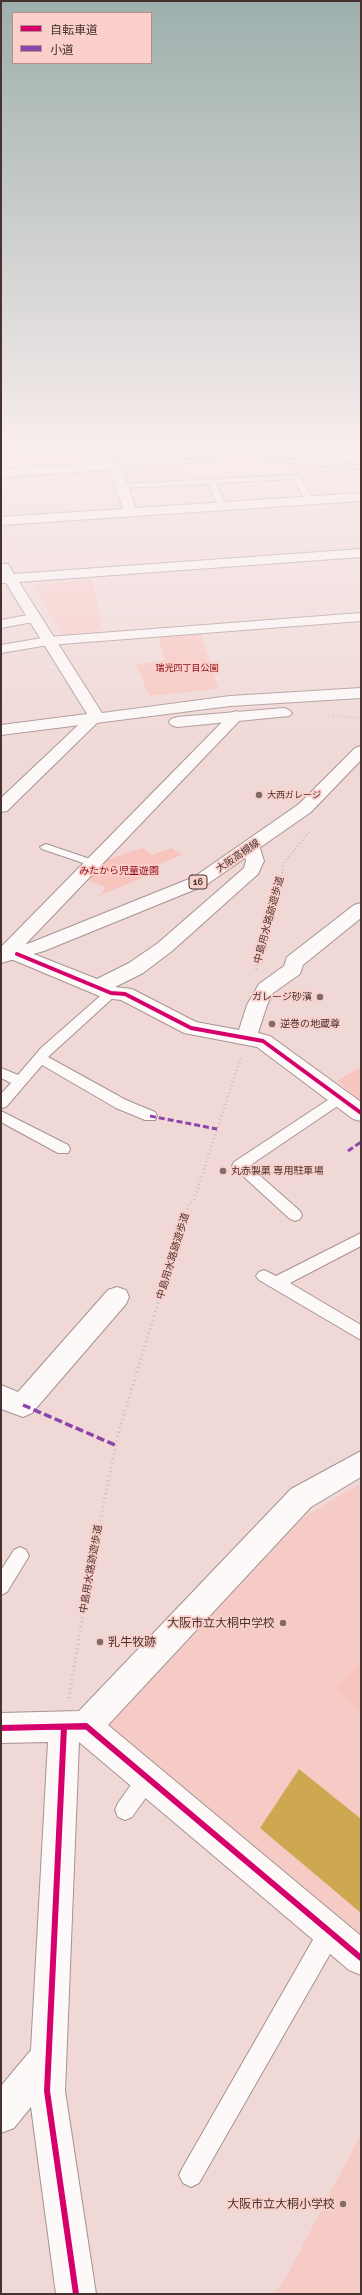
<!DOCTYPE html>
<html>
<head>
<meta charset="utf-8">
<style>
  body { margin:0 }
  #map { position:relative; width:362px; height:2295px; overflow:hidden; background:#f0d8d6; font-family:Raleway,"Noto Sans JP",sans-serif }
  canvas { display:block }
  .frame { position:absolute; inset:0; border:2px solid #473230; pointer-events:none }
  .legend { position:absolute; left:12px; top:12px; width:140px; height:52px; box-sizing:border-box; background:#fbd0cb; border:1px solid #b3918d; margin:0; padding:5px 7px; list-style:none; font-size:12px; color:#473230 }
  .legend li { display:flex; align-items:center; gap:8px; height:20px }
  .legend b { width:20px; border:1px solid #b3918d }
</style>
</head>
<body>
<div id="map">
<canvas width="362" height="2295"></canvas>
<div class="frame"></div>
<ul class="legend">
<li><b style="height:5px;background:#d6006c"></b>自転車道</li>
<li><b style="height:5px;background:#8e44ad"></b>小道</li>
</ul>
</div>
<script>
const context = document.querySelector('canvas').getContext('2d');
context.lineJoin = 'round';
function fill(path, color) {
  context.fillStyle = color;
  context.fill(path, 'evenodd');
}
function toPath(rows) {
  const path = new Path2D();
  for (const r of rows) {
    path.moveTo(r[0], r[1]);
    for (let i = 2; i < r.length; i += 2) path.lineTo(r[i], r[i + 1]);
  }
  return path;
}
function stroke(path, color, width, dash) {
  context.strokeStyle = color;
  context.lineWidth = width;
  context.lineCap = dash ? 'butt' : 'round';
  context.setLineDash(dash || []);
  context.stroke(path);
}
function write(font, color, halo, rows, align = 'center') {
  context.font = font + ' Raleway,"Noto Sans JP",sans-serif';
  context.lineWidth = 3.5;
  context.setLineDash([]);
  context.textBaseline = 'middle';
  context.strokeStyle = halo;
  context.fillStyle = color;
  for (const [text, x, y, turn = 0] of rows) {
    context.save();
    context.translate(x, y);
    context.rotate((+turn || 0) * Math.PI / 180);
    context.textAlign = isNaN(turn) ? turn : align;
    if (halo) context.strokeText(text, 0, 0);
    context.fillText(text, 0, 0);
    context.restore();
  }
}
const built = toPath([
  [92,579,103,631,63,635,32,585],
  [361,1483,361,1945,106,1729,304,1517],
  [361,2134,361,2294,274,2294,288,2274]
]);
const green = toPath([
  [201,633,218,689,149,696,136,664,164,661,159,637],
  [143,848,152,855,172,848,181,855,141,873,144,877,99,896,106,887,87,880,108,859],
  [361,1067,361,1101,337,1081],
  [361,1661,361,1713,336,1688]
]);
const water = toPath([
  [299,1769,361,1819,361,1913,260,1828]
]);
const pathFar2 = toPath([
  [333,716,361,718],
  [266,934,285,861,309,832]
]);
const pathFar1 = toPath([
  [256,969,266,933],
  [165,1282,189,1204,194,1200,241,1057]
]);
const path = toPath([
  [69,1698,91,1564,119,1430,165,1281]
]);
const service = toPath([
  [113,451,120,453,107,469,101,469,101,465,113,451],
  [255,456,361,465,361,469,252,460,252,456,255,456],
  [212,457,215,457,215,461,115,468,111,466,115,464,212,457],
  [296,475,300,477,314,501,313,503,307,503,294,479,216,483,227,507,223,509,219,507,208,484,122,488,118,486,122,484,296,475],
  [46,844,96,861,98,863,92,866,42,849,40,847,46,844],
  [111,989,115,990,117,993,115,996,48,1057,126,1100,155,1112,157,1116,155,1120,145,1120,116,1108,42,1065,6,1107,1,1108,1,1094,11,1083,1,1078,1,1068,18,1075,41,1048,107,990,111,989],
  [340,1092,345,1093,347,1097,345,1101,249,1166,300,1211,302,1215,300,1219,295,1221,290,1219,232,1166,234,1162,340,1092],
  [1,1111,68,1145,70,1149,68,1153,58,1153,1,1122,1,1111],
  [361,1233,361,1246,290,1283,361,1325,361,1340,259,1280,256,1276,259,1272,264,1270,276,1276,361,1233],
  [20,1547,26,1550,29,1556,7,1592,1,1595,1,1570,14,1550,20,1547],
  [148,1768,155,1771,158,1778,155,1785,132,1817,125,1820,118,1817,115,1810,118,1803,141,1771,148,1768],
  [330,1921,338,1924,341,1932,338,1940,199,2183,191,2187,183,2183,179,2175,183,2167,322,1924,330,1921]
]);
const minor = toPath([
  [115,462,121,466,136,508,361,493,361,501,1,525,1,517,123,509,110,470,1,477,1,469,115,462],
  [361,613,361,621,48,645,1,653,1,645,48,637,361,613],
  [33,614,38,615,40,618,38,621,1,628,1,620,33,614],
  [96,711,101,713,104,716,101,719,7,811,1,812,1,798,91,713,96,711],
  [236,711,241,713,244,716,241,719,21,949,97,979,129,963,158,943,244,868,246,861,243,846,246,842,258,842,264,861,258,874,172,951,143,973,115,987,132,989,196,1022,239,1030,247,1005,259,984,284,966,287,957,354,905,361,903,361,918,303,965,300,974,273,993,267,1005,258,1033,270,1036,361,1102,361,1121,353,1119,257,1047,184,1033,121,1000,104,998,11,959,1,963,1,947,231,713,236,711],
  [117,1287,126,1290,129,1297,126,1304,32,1413,23,1417,1,1409,1,1385,18,1392,108,1290,117,1287],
  [361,1451,361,1477,311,1507,108,1725,361,1936,361,1975,349,1970,79,1742,65,2091,96,2294,56,2294,31,2107,14,2128,1,2133,1,2086,31,2050,48,1742,1,1743,1,1713,79,1711,291,1489,361,1451]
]);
const tertiary = toPath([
  [361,549,361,557,19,582,102,713,230,696,361,688,361,698,230,706,1,735,1,725,87,714,6,583,1,583,1,564,8,564,14,574,361,549],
  [284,708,289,710,292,713,289,716,177,727,171,725,169,722,171,719,177,717,284,708]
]);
const primary = toPath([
  [361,746,361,760,311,812,206,885,44,951,1,963,1,951,30,943,194,877,299,804,355,748,361,746]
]);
const quietFar1 = toPath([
  [150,1116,217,1129],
  [348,1151,361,1142]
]);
const quiet = toPath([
  [23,1405,115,1445]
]);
const cyclewayFar2 = toPath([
  [17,954,111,993,125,994,191,1028,263,1041,361,1113]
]);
const cyclewayFar1 = toPath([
  [53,1727,87,1727]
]);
const cycleway = toPath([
  [64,1727,47,2091,76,2294],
  [1,1728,86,1726,361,1958]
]);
const markers = [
  [259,795,4,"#826c6a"],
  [320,997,4,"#826c6a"],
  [272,1024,4,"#826c6a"],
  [223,1171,4,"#826c6a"],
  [283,1623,4,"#826c6a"],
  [100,1642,4,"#826c6a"],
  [343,2204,4,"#826c6a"]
];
const farParknames = [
  ["瑞光四丁目公園",187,668]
];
const farPoinames = [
  ["大西ガレージ",267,795]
];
const shields = [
  [198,882,18]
];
const shieldNames = [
  ["16",198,882]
];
const streetNames = [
  ["大阪高槻線",238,856,-34],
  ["中島用水路跡遊歩道",269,920,-75],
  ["中島用水路跡遊歩道",173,1256,-73],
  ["中島用水路跡遊歩道",91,1569,-80]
];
const parkNames = [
  ["みたから児童遊園",119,871]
];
const poiNames = [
  ["ガレージ砂濱",312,997,"right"],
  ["逆巻の地蔵尊",280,1024],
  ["丸赤製菓 専用駐車場",231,1171]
];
const nearPoinames = [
  ["大阪市立大桐中学校",275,1623],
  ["乳牛牧跡",108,1642,"left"],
  ["大阪市立大桐小学校",335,2204]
];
fill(built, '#f6cac5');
fill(green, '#f8c4be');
fill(water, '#cea851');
stroke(service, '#a69391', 2);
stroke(minor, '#a69391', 2);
stroke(tertiary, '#a69391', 2);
stroke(primary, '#a69391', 2);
stroke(pathFar2, '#c8bebc', 2, [1, 2.5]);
stroke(pathFar1, '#c8bebc', 2.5, [1, 3]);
stroke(path, '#c8bebc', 3, [1, 3.5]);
fill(service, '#fdf9f9');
fill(minor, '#fdf9f9');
fill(tertiary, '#fdf9f9');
fill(primary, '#fdf9f9');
stroke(quietFar1, '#8e44ad', 3, [6, 3]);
stroke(quiet, '#8e44ad', 3.5, [8, 3.5]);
stroke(cyclewayFar2, '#d6006c', 4);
stroke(cyclewayFar1, '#d6006c', 5);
stroke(cycleway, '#d6006c', 6);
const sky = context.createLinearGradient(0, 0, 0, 769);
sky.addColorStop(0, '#9dafac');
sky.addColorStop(0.58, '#f8eded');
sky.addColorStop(1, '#f8eded00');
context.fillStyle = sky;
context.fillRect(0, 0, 362, 769);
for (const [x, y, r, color] of markers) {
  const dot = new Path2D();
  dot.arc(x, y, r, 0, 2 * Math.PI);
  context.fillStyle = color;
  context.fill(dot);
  stroke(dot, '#fbd0cb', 1.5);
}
write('9px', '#8b0911', '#fbd0cb', farParknames);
write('9px', '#473230', '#fbd0cb', farPoinames, 'left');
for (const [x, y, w] of shields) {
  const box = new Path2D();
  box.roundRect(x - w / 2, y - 7, w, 14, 3);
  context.fillStyle = '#fbd0cb';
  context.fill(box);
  stroke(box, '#473230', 1);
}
write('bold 9px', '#473230', null, shieldNames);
write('10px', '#473230', '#fbd0cb', streetNames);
write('10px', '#8b0911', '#fbd0cb', parkNames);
write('10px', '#473230', '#fbd0cb', poiNames, 'left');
write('12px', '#473230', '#fbd0cb', nearPoinames, 'right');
</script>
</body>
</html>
